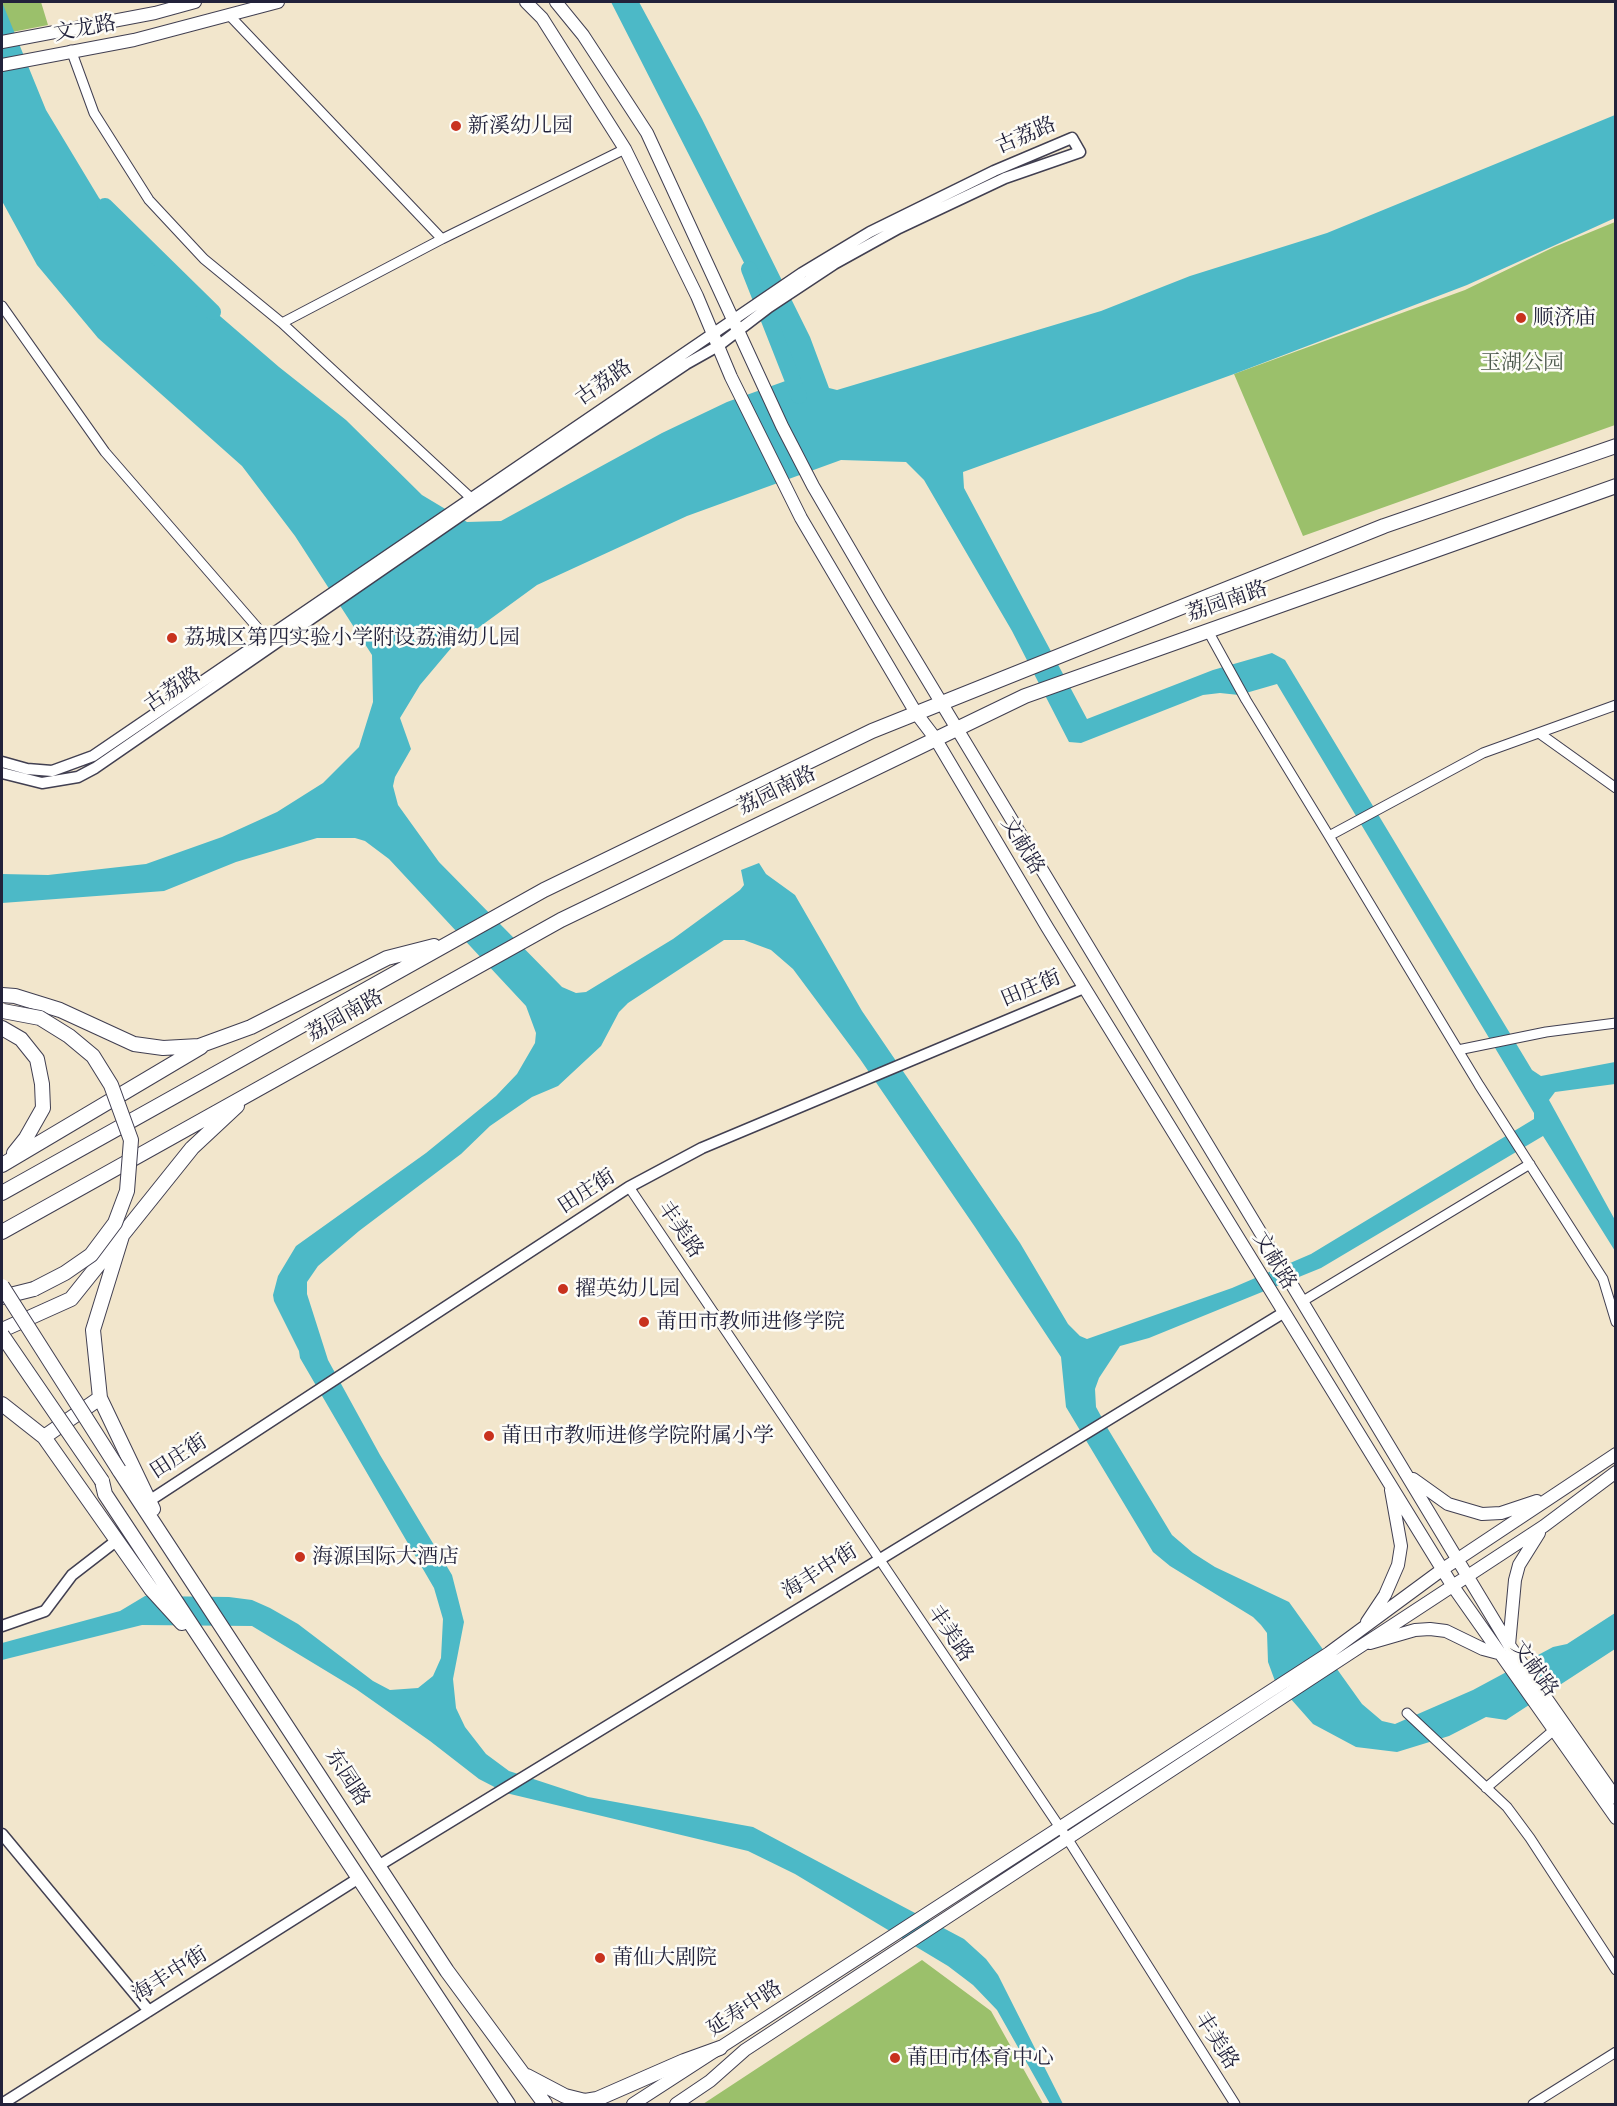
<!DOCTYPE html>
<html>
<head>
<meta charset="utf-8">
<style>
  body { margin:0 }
  #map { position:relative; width:1617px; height:2106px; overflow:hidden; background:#f2e6cc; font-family:"Old Standard TT",serif }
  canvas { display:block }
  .frame { position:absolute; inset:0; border:3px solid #22223b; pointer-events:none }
</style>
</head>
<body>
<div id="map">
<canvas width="1617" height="2106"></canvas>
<div class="frame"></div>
</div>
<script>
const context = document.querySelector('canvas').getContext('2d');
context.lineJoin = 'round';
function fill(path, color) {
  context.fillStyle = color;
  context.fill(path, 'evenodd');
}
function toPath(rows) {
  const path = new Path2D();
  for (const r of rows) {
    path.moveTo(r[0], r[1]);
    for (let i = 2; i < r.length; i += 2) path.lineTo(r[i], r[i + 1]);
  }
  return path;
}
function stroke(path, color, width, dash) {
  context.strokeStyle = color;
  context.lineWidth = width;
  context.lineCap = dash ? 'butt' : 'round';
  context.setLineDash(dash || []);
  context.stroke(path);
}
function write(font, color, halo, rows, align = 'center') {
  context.font = font + ' "Old Standard TT","Noto Serif SC",serif';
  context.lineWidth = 5;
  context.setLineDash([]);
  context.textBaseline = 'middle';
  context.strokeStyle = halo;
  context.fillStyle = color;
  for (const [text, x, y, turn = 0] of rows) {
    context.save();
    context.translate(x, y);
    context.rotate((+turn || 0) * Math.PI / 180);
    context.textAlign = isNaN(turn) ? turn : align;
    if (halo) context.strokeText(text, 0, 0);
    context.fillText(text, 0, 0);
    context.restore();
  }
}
const green = toPath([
  [2,2,41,2,48,25,2,34],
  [1615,222,1615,425,1303,536,1234,374,1465,290,1554,247],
  [922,1960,991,2011,1043,2104,703,2104]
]);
const water = toPath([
  [2,2,46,110,99,198,155,260,279,367,346,420,422,495,467,522,501,521,662,433,727,402,791,379,790,353,611,2,639,2,702,119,810,337,829,388,837,390,1101,311,1190,276,1327,233,1615,115,1615,218,1467,285,1234,374,963,472,964,488,1087,719,1213,670,1272,653,1285,660,1532,1070,1541,1076,1615,1062,1615,1084,1555,1092,1549,1100,1615,1220,1615,1251,1543,1136,1321,1268,1149,1338,1120,1346,1099,1378,1095,1389,1096,1407,1108,1429,1172,1535,1193,1553,1215,1567,1289,1602,1362,1704,1382,1721,1395,1724,1473,1690,1553,1647,1567,1644,1615,1613,1615,1649,1506,1720,1486,1717,1449,1736,1397,1752,1356,1747,1313,1724,1275,1681,1268,1662,1267,1633,1261,1625,1253,1617,1170,1566,1153,1552,1066,1407,1061,1357,975,1227,860,1059,793,969,771,950,744,940,724,940,628,1003,619,1012,601,1046,558,1086,532,1097,490,1126,461,1154,359,1231,318,1266,307,1282,307,1294,328,1360,380,1455,452,1575,464,1622,453,1679,456,1708,465,1727,486,1754,509,1771,588,1797,753,1827,964,1939,986,1959,998,1975,1063,2104,1050,2104,997,2010,973,1985,948,1966,795,1874,748,1851,506,1793,479,1779,430,1741,356,1689,252,1626,142,1625,2,1660,2,1643,120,1611,145,1596,229,1597,252,1600,270,1608,298,1624,373,1681,390,1690,418,1688,433,1676,441,1658,443,1619,434,1588,300,1358,299,1351,274,1301,273,1295,278,1276,296,1246,426,1153,496,1096,517,1074,535,1043,536,1033,526,1006,389,859,365,841,355,838,317,838,236,862,164,891,2,903,2,874,48,875,146,864,222,837,277,812,323,783,359,747,373,702,372,655,295,536,242,466,98,338,37,265,2,201],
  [841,460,906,462,924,480,1012,631,1069,742,1081,743,1203,695,1220,693,1239,695,1277,684,1534,1113,1534,1119,1311,1254,1232,1288,1087,1339,1080,1336,1068,1324,1020,1243,862,1011,795,895,766,874,759,863,741,870,744,885,740,890,673,939,586,992,576,993,562,987,439,862,398,805,393,786,395,777,411,749,400,718,420,685,452,647,537,585,687,516]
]);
const river = toPath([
  [105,206,213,312],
  [749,269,799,396]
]);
const minor = toPath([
  [230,16,442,239,625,149],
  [71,50,94,113,149,200,204,259,282,323,442,239],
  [2,306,105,452,269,641],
  [282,323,471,498],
  [1208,631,1246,700,1329,836,1483,753,1616,705],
  [1539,733,1616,788],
  [1329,836,1479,1085,1603,1279,1616,1322],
  [1458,1050,1546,1032,1616,1023],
  [629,1187,1067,1838,1235,2104],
  [1303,1301,1530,1164],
  [1407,1713,1507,1807,1530,1838,1616,1970],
  [1486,1788,1554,1730],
  [1533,2104,1616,2052]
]);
const tertiary = toPath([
  [2,762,27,769,52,771,93,756,802,273,870,232,994,171,1072,138,1080,152,1005,178,899,228,834,264,769,307,718,346,686,364,470,509,95,768,78,777,42,783,2,773],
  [149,1501,629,1187,702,1148,1084,988],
  [2,1626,45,1611,72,1575,116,1541],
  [2,1834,149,2011],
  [378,1866,1283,1313],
  [2,2104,359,1878]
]);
const secondary = toPath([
  [526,2,542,18,625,149,697,296,731,377,801,518,916,713,935,738,1047,927,1452,1585,1616,1818],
  [556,2,583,35,647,133,782,426,813,486,880,601,1509,1645,1616,1798],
  [2,42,155,13,195,2],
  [2,65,134,40,278,2],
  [1413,1479,1448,1504,1482,1514,1501,1513,1537,1501],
  [1367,1622,1385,1595,1398,1565,1401,1546,1391,1490],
  [1370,1643,1415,1630,1430,1629,1446,1631,1483,1649,1498,1653],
  [1509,1645,1515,1580,1519,1565,1539,1533],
  [633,2104,1329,1653,1443,1569,1616,1454],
  [676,2104,710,2081,745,2050,1544,1526,1616,1472]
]);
const primary = toPath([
  [2,995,15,996,60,1010,134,1044,163,1048,199,1046,251,1027,387,958,434,946],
  [2,1028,21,1039,37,1059,42,1084,43,1108,26,1138,14,1153],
  [2,1165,201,1047],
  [2,1193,544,890,872,731,1384,526,1616,446],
  [2,1232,561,920,1025,696,1616,486],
  [122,1236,93,1330,100,1398,153,1509],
  [2,1297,34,1289],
  [2,1330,71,1299,192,1148,237,1106],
  [2,1404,44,1437,151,1589,182,1623],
  [44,1437,100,1398],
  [119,1470,447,1971,545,2104],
  [102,1481,105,1494,508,2104],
  [527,2076,565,2096,585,2101,597,2099,684,2061,720,2048]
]);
const primaryBridge = toPath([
  [3,1011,40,1018,69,1036,93,1056,111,1085,131,1140,127,1191,115,1223,91,1255,65,1273,34,1289],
  [2,1286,119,1470],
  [2,1335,102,1481]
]);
const markers = [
  [456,126,6,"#c8321e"],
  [1521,318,6,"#c8321e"],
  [172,638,6,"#c8321e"],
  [563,1289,6,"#c8321e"],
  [644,1322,6,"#c8321e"],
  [489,1436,6,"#c8321e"],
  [300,1557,6,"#c8321e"],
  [600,1958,6,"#c8321e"],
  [895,2058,6,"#c8321e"]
];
const streetNames = [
  ["文龙路",85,29,-10],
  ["古荔路",1026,136,-23],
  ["古荔路",604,383,-35],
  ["荔园南路",1227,602,-19],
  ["古荔路",173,690,-34],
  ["荔园南路",777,791,-26],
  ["文献路",1022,846,59],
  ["田庄街",1031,989,-23],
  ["荔园南路",345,1016,-29],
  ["田庄街",587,1192,-33],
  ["丰美路",680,1230,56],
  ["文献路",1274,1261,59],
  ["田庄街",179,1457,-33],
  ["海丰中街",820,1572,-32],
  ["丰美路",950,1634,56],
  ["文献路",1534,1669,54],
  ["东园路",347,1778,57],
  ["海丰中街",170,1975,-32],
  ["延寿中路",745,2009,-33],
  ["丰美路",1216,2041,58]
];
const poiNames = [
  ["新溪幼儿园",468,126],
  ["顺济庙",1533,318],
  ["荔城区第四实验小学附设荔浦幼儿园",184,638],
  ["擢英幼儿园",575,1289],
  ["莆田市教师进修学院",656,1322],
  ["莆田市教师进修学院附属小学",501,1436],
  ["海源国际大酒店",312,1557],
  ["莆仙大剧院",612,1958],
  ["莆田市体育中心",907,2058]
];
const parkNames = [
  ["玉湖公园",1522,363]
];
fill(green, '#9bc06b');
fill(water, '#4cb9c7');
stroke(river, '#4cb9c7', 16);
stroke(minor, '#413f51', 11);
stroke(tertiary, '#413f51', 13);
stroke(secondary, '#413f51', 14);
stroke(primary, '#413f51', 16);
stroke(minor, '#fff', 9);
stroke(tertiary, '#fff', 10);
stroke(secondary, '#fff', 12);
stroke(primary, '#fff', 14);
stroke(primaryBridge, '#413f51', 16, []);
stroke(primaryBridge, '#fff', 14);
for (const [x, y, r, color] of markers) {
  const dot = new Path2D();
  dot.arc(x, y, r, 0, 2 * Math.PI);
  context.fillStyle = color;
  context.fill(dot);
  stroke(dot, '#fdfcf7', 2);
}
write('21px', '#22223b', '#fdfcf7', streetNames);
write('21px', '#22223b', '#fdfcf7', poiNames, 'left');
write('21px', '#4c594c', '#fdfcf7', parkNames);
</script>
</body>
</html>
